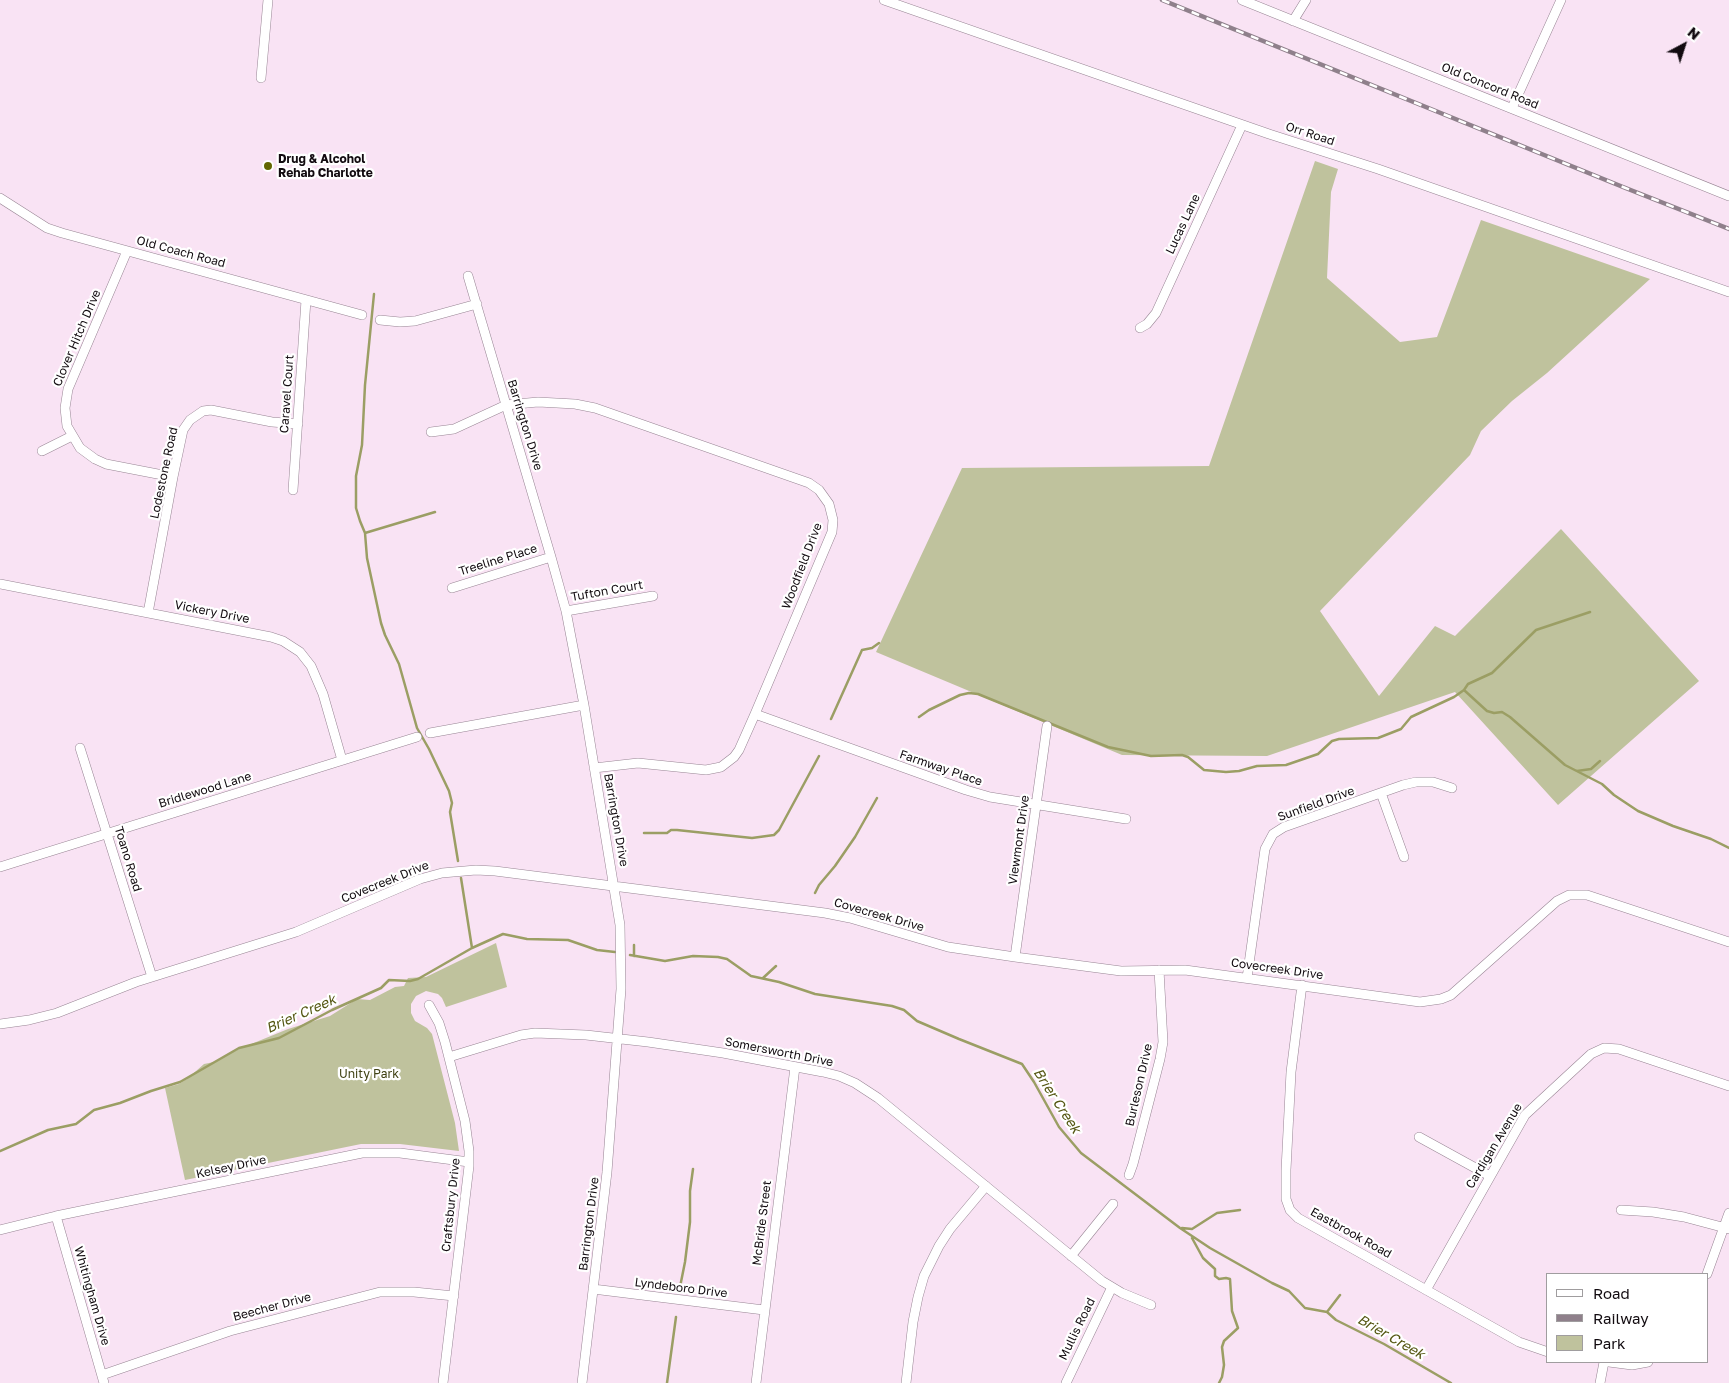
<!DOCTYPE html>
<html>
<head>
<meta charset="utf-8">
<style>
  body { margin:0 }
  #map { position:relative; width:1729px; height:1383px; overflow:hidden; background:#f9e3f4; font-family:"Golos Text",sans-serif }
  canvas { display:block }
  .legend { position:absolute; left:1546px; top:1273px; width:162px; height:90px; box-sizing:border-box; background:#fff; border:1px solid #a09d9f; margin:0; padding:6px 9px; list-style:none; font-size:15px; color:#120b10 }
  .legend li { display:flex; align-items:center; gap:10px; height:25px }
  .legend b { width:25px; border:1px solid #a09d9f }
  .north { position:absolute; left:1659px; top:20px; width:50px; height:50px; -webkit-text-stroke:4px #fff; paint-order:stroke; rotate:40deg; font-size:14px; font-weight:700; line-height:20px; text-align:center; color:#120b10 }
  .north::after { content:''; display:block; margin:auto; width:18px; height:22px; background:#120b10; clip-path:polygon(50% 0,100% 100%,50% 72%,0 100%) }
</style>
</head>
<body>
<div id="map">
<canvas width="1729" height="1383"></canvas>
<ul class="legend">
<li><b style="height:6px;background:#fff"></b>Road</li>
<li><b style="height:6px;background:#8f808b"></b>Railway</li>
<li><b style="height:14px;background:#bfc29d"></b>Park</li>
</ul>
<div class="north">N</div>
</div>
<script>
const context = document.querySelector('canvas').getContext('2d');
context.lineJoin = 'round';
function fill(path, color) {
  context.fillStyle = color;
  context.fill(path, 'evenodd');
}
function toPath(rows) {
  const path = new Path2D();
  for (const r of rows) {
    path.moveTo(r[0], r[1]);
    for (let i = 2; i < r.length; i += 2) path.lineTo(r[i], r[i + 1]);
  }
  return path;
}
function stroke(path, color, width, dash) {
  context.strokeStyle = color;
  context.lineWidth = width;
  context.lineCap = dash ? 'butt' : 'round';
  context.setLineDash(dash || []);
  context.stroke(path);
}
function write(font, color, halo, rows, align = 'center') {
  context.font = font + ' "Golos Text",sans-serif';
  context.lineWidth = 4.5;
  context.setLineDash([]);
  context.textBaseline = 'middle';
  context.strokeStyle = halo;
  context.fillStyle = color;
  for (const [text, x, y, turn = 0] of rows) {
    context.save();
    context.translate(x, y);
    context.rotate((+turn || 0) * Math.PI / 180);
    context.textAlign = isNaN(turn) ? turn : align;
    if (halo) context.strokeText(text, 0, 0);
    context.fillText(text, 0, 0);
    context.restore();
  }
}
const green = toPath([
  [1315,161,1338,169,1331,192,1327,278,1400,342,1437,337,1481,220,1650,279,1547,373,1512,401,1481,431,1470,455,1320,611,1379,696,1435,626,1455,636,1561,529,1699,681,1558,805,1455,692,1267,756,1122,755,876,652,962,468,1209,466],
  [496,943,507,987,446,1007,442,998,438,994,426,991,416,996,411,1004,411,1013,415,1021,427,1028,432,1034,455,1123,459,1151,400,1144,361,1144,185,1180,165,1088,179,1084,187,1079,204,1064,214,1062,239,1049,288,1029,330,1016,357,999,370,1000,395,987,404,986,408,978,426,977]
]);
const stream = toPath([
  [374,294,365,385,362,445,356,476,356,508,360,521,365,533,367,558,381,623,385,635,399,664,417,728,429,749,449,791,452,803,450,812,458,861],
  [365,533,435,512],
  [1464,690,1487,711,1494,713,1502,712,1510,717,1565,765,1602,784,1614,795,1638,811,1673,826,1711,839,1729,848],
  [919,717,929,710,960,695,969,693,978,694,1108,747,1151,756,1182,755,1188,757,1204,770,1226,772,1239,771,1257,766,1286,765,1318,754,1332,741,1339,739,1378,738,1401,729,1411,717,1454,697,1464,690,1468,684,1492,673,1536,630,1590,612],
  [831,719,862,650,872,648,879,643],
  [1577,771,1591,769,1600,761],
  [644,833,667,833,671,830,677,830,752,838,774,835,779,830,819,756],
  [461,878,472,948],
  [815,893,819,885,835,866,855,837,877,798],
  [630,955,665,961,693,956,718,957,727,959,751,976,779,982,815,994,892,1006,904,1010,917,1021,959,1039,1022,1064,1034,1082,1059,1127,1081,1153,1180,1228,1210,1248,1272,1283,1289,1291,1305,1308,1327,1312,1336,1320,1384,1344,1451,1383],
  [634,956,634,945],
  [763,978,776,966],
  [0,1151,48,1130,76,1124,94,1110,120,1103,151,1091,180,1082,239,1048,279,1038,332,1010,381,988,389,980,410,981,418,979,472,948,503,934,527,939,568,940,597,950,615,952],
  [1182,1228,1192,1229,1217,1213,1240,1210],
  [1192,1238,1203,1258,1215,1269,1215,1276,1219,1279,1226,1278,1230,1279,1232,1311,1238,1328,1224,1341,1222,1347,1224,1365,1222,1377,1219,1383],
  [680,1287,685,1262,690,1222,690,1191,693,1169],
  [1327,1312,1340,1295],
  [667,1383,676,1317]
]);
const minor = toPath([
  [884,0,1269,134,1378,169,1729,292],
  [1242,0,1729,196],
  [1293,21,1306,0],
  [261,78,268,0],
  [1512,108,1561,0],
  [0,198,47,228,62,233,362,315],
  [127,251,68,389,65,408,67,426,80,448,95,459,106,464,173,477],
  [468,276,551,557,566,611,584,705,620,925,621,989,607,1172,582,1383],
  [380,320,400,322,415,321,477,304],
  [1140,328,1147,324,1156,313,1242,125],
  [431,432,454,429,506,405,538,402,575,404,595,408,809,483,819,490,829,504,833,520,832,532,755,714,739,750,734,757,721,767,706,770,638,763,594,768],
  [42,451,72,436],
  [293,490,306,300],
  [0,584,271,637,283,641,300,652,311,666,323,694,342,760],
  [452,588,551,557],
  [566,611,653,596],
  [148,613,173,477,183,430,190,420,203,411,211,410,272,422,298,424],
  [755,714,966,790,990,797,1126,819],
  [430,733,584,705],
  [80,748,152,977],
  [1381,793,1404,857],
  [0,867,417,737],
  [1015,957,1047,726],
  [1247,978,1265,849,1273,834,1284,827,1403,785,1416,782,1433,782,1452,788],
  [1302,985,1291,1072,1286,1170,1286,1199,1290,1210,1298,1218,1519,1342,1548,1352],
  [429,1005,439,1023,445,1042,465,1121,469,1151,469,1166,443,1383],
  [0,1024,29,1020,57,1013,136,982,296,932,420,879,442,873,476,870,495,871,825,913,850,918,948,947,1015,957,1121,971,1185,970,1420,1002,1441,999,1451,995,1557,901,1569,895,1587,895,1729,942],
  [449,1057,521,1035,535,1033,586,1035,648,1042,723,1053,823,1072,839,1076,855,1083,878,1098,1102,1281,1122,1293,1151,1305],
  [1419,1137,1490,1176],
  [1129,1175,1133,1164,1160,1059,1163,1042,1159,970],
  [1621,1210,1653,1212,1684,1217,1729,1229],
  [56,1216,104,1383],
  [0,1230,56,1216,362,1153,400,1153,469,1162],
  [1071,1256,1113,1204],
  [1707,1274,1729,1213],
  [593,1289,764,1310],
  [1426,1290,1525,1115,1591,1054,1604,1048,1619,1049,1729,1086],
  [1609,1362,1632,1365,1648,1362],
  [102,1375,230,1331,380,1292,414,1292,454,1296],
  [756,1383,795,1067],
  [906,1383,913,1322,918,1297,924,1276,939,1246,950,1229,986,1186],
  [1066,1383,1112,1287],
  [1600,1383,1604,1362]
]);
const rail = toPath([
  [1162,0,1623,187,1729,229]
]);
const markers = [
  [268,166,5,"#636601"]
];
const streetNames = [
  ["Old Concord Road",1490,86,22],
  ["Orr Road",1310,134,18],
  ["Lucas Lane",1183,224,-65],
  ["Old Coach Road",181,252,15],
  ["Clover Hitch Drive",77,338,-67],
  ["Caravel Court",287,394,-86],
  ["Barrington Drive",525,425,73],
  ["Lodestone Road",164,473,-78],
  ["Treeline Place",498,560,-17],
  ["Woodfield Drive",802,566,-69],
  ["Tufton Court",607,591,-10],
  ["Vickery Drive",212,612,11],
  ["Farmway Place",941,768,19],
  ["Bridlewood Lane",205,790,-17],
  ["Sunfield Drive",1316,804,-20],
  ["Barrington Drive",616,820,80],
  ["Viewmont Drive",1019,840,-82],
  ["Toano Road",128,859,73],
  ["Covecreek Drive",385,882,-22],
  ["Covecreek Drive",879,915,16],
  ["Covecreek Drive",1277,969,8],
  ["Somersworth Drive",779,1052,11],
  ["Burleson Drive",1139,1085,-77],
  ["Cardigan Avenue",1494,1146,-59],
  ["Kelsey Drive",231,1167,-12],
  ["Craftsbury Drive",451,1205,-84],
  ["McBride Street",762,1223,-83],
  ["Barrington Drive",589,1224,-83],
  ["Eastbrook Road",1351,1233,29],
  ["Lyndeboro Drive",681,1288,7],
  ["Whitingham Drive",92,1296,74],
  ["Beecher Drive",272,1307,-15],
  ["Mullis Road",1077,1329,-64]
];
const poiNames = [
  ["Drug & Alcohol",278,159],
  ["Rehab Charlotte",278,173]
];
const parkNames = [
  ["Unity Park",369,1074]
];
const waterNames = [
  ["Brier Creek",301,1014,-24],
  ["Brier Creek",1057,1101,57],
  ["Brier Creek",1391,1337,30]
];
fill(green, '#bfc29d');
stroke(stream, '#9b9e64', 2.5);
stroke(minor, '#988594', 10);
stroke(minor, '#fff', 9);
stroke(rail, '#8f808b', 4.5);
stroke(rail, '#fff', 2.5, [8]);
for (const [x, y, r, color] of markers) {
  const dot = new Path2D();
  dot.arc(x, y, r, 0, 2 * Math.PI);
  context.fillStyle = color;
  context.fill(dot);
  stroke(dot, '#fff', 2);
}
write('12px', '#120b10', '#fff', streetNames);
write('bold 12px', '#120b10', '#fff', poiNames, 'left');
write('12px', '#404214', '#fff', parkNames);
write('italic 14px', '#555713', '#fff', waterNames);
</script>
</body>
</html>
